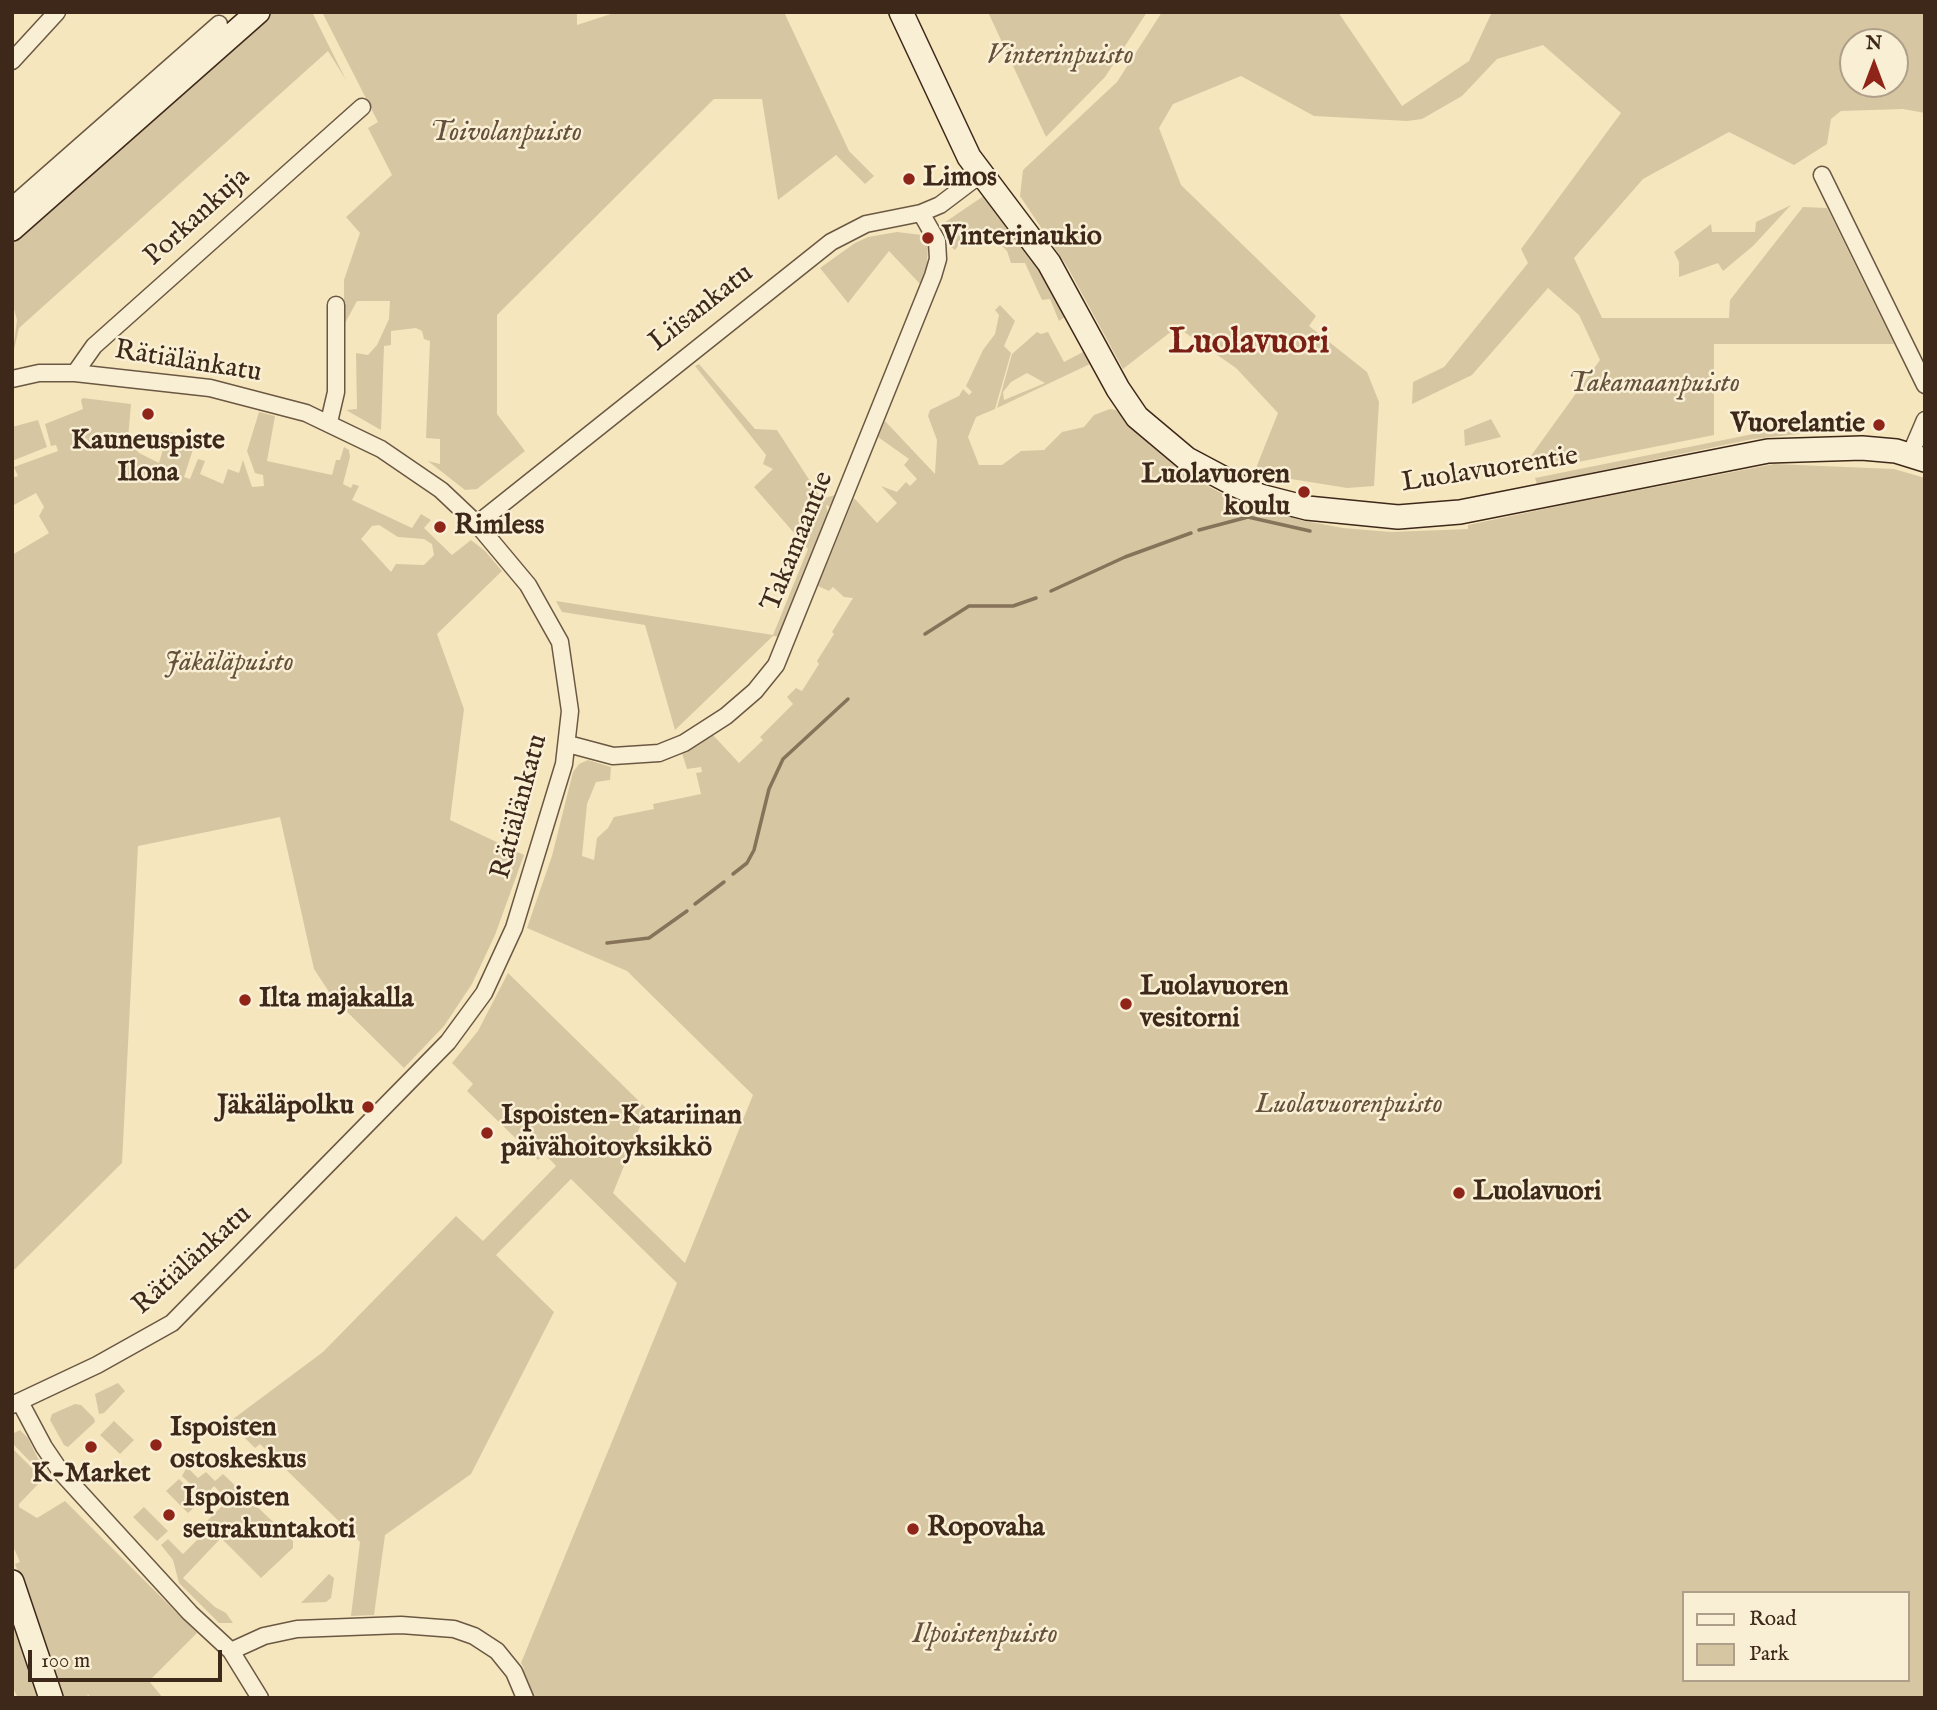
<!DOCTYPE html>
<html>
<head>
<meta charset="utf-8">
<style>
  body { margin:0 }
  #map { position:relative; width:1937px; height:1710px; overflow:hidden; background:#f6e6be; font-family:"IM FELL English",serif }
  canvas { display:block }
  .frame { position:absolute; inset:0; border:14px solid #3d2819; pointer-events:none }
  .legend { position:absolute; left:1682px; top:1591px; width:228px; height:91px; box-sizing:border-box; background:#f9efd5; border:2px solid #ae9f8a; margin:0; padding:9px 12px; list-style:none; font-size:21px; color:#3d2819 }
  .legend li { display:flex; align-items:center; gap:14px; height:35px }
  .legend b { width:35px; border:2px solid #ae9f8a }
  .north { position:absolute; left:1839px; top:28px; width:70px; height:70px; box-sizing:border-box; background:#f9efd5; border:2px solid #ae9f8a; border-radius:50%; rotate:0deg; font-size:19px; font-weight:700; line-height:28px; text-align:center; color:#3d2819 }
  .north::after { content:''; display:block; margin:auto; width:24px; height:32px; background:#8f2418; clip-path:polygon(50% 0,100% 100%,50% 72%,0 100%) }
  .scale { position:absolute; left:28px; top:1650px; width:194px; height:32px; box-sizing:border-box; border:4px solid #3d2819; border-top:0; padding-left:9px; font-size:21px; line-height:24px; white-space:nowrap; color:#3d2819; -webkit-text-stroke:5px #f9efd5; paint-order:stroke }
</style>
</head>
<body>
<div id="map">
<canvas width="1937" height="1710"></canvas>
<div class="frame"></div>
<ul class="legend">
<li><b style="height:9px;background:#f9efd5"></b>Road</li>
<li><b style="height:19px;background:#d7c6a2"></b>Park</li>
</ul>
<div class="north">N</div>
<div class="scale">100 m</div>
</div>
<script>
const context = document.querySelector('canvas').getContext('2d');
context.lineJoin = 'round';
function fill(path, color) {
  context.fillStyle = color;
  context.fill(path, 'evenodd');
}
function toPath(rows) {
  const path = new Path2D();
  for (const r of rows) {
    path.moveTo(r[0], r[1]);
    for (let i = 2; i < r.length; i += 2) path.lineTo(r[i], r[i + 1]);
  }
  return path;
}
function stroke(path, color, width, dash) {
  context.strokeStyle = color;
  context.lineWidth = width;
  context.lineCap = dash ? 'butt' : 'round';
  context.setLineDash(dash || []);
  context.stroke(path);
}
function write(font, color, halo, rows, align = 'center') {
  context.font = font + ' "IM FELL English",serif';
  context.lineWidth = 5;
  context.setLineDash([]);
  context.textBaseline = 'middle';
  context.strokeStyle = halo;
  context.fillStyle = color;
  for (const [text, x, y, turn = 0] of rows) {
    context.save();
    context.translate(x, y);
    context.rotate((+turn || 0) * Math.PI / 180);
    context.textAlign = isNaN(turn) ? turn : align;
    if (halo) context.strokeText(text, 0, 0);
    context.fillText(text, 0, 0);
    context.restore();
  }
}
const green = toPath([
  [271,12,312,12,346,80,328,51,19,328,12,358,17,320,12,302,12,241,105,163],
  [322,12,577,12,577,25,617,12,784,12,849,151,874,176,865,184,836,155,778,200,762,99,714,99,497,315,497,414,525,451,477,489,465,490,428,461,440,464,440,439,426,438,430,341,424,339,422,331,416,328,391,331,391,345,384,346,381,430,346,410,357,409,356,353,368,355,377,345,389,319,390,301,357,301,344,325,344,280,360,233,346,217,392,175,368,128,378,122],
  [988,12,1147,12,1105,77,1046,137],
  [1162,12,1338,12,1402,106,1469,61,1492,12,1925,12,1925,113,1903,109,1841,111,1831,119,1827,144,1794,165,1729,132,1643,179,1574,258,1602,318,1729,318,1730,300,1803,207,1827,208,1894,344,1714,344,1714,435,1533,471,1528,460,1600,360,1579,315,1548,288,1472,375,1412,404,1413,382,1444,367,1528,263,1521,249,1621,113,1543,45,1497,59,1462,96,1422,119,1407,121,1314,116,1241,76,1173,104,1159,128,1181,185,1316,316,1309,326,1367,372,1379,402,1374,486,1347,488,1254,473,1278,413,1236,368,1177,327,1123,369,1068,268,1020,196,1023,170,1117,82],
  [1853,42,1895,42,1895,84,1853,84],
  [985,195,1025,246,1066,316,1059,321,1050,299,1042,300,1025,263,1011,263,1007,251,998,242,984,239,971,241,967,246,960,243,955,250,948,245,941,225],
  [1791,205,1753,246,1723,271,1718,263,1679,277,1679,262,1674,252,1711,224,1712,232,1755,232,1756,222],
  [897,232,922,235,924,239,928,246,927,263,921,285,889,251,848,303,820,268,855,243,868,237],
  [1000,305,1015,321,1004,346,1011,353,995,409,976,417,968,437,979,465,1002,465,1021,451,1044,450,1062,432,1084,427,1094,415,1110,409,1116,410,1148,443,1183,473,1221,493,1300,520,1343,528,1391,532,1468,529,1468,525,1578,502,1774,464,1894,469,1925,478,1925,1698,533,1698,521,1675,524,1668,521,1663,677,1283,571,1179,496,1255,554,1312,471,1474,385,1535,374,1615,351,1616,360,1542,260,1444,255,1448,229,1422,323,1352,456,1216,483,1241,556,1166,545,1154,538,1160,467,1091,473,1084,452,1063,478,1031,508,973,647,1109,613,1193,685,1263,753,1095,627,971,527,928,552,856,573,772,579,764,588,760,611,767,610,780,596,782,587,804,582,856,594,860,597,838,608,828,614,817,654,809,653,804,701,794,696,773,702,772,701,767,687,769,682,753,713,735,739,763,763,740,760,737,793,704,787,697,796,688,802,691,819,664,817,661,834,634,832,632,853,598,844,597,833,587,829,591,818,586,854,498,877,523,897,503,881,486,897,492,906,482,910,486,917,479,904,465,909,459,878,437,885,421,935,474,937,440,928,416,930,410,959,396,963,389,969,395,972,392,966,386,983,350,995,334,999,315,995,310],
  [1683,1593,1907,1593,1907,1680,1683,1680],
  [1037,332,1041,334,1048,332,1064,362,1083,352,1090,364,997,408,1012,354],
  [1027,373,1045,383,1004,400,1003,392,1011,382],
  [699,364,755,429,777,430,819,495,825,498,835,495,842,482,834,508,826,505,828,514,782,637,773,636,675,730,645,625,562,612,556,601,773,635,808,549,754,487,773,469,763,464,766,455,695,366],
  [83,398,131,404,128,439,139,453,159,463,168,432,197,437,184,477,190,479,198,459,205,461,200,474,223,484,228,469,239,473,243,460,252,487,264,486,263,475,255,473,247,451,259,412,275,416,267,461,332,475,336,460,340,460,344,447,349,450,350,457,343,484,351,488,353,484,359,486,352,500,412,528,421,514,431,520,424,528,452,555,471,540,485,551,502,571,437,634,464,709,450,820,524,855,495,935,472,984,444,1026,404,1068,333,998,314,969,280,817,138,846,122,1163,12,1272,12,555,49,533,39,516,44,507,36,493,12,506,12,478,18,476,14,467,58,451,56,445,51,446,45,424,83,409,81,400],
  [379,525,398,537,424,539,432,544,434,555,424,565,396,564,391,572,361,539,372,526],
  [1491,419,1501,437,1465,446,1464,430],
  [38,420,47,447,12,461,12,427],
  [1863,427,1753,439,1537,484,1535,478,1773,430],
  [118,1383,125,1391,104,1413,99,1414,95,1394],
  [75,1404,81,1405,94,1418,95,1422,68,1447,64,1445,50,1420,52,1414],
  [114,1421,134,1440,120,1454,100,1435],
  [20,1430,28,1438,49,1481,12,1443,12,1434],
  [12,1448,43,1479,19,1504,19,1507,37,1518,65,1501,197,1633,149,1681,163,1698,90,1698,88,1694,87,1698,60,1698,39,1624,15,1564,20,1562,12,1544],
  [187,1467,198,1478,206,1472,215,1481,223,1474,293,1541,293,1548,261,1578,221,1538,183,1578,215,1607,226,1613,233,1623,219,1623,179,1583,173,1560,161,1545,168,1539,183,1554,207,1530,203,1525,228,1500,214,1486,204,1497,182,1476],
  [179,1479,201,1501,188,1513,166,1491],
  [144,1507,168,1531,157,1541,133,1517],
  [329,1574,334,1578,331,1598,326,1602,301,1603],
  [12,1604,42,1698,18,1698,12,1686]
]);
const stream = toPath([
  [1199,530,1248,517,1310,531],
  [1051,591,1125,557,1191,533],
  [925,634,969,606,1013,606,1036,598],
  [733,874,747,863,754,850,769,789,783,759,848,699],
  [695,904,724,882],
  [607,943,649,938,687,911]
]);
const street = toPath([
  [12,61,57,12],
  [1822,175,1925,385],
  [12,206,219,24],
  [75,373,94,346,362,107],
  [12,379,39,373,75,373,210,388,306,413,381,449,441,490,477,524,528,585,560,642,570,711,564,764,514,928,484,993,448,1042,172,1323,97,1365,12,1405],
  [329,422,336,392,336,305],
  [1910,455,1925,420],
  [477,524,831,242,866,224,921,213,940,205,981,174],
  [568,744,613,756,659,753,684,743,726,716,755,691,776,665,933,276,938,259,937,241,921,213],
  [20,1402,44,1447,61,1472,190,1613,231,1651,260,1698],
  [231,1651,264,1636,297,1629,401,1625,454,1629,474,1636,497,1651,514,1672,525,1698]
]);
const secondary = toPath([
  [901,12,969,157,1049,263,1118,389,1137,417,1187,459,1234,484,1260,496,1307,508,1398,517,1460,512,1768,451,1862,448,1896,451,1925,460],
  [12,229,258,12],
  [12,1582,51,1698]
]);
const markers = [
  [909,179,7,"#8f2418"],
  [928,238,7,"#8f2418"],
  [148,414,7,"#8f2418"],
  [1879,425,7,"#8f2418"],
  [1304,492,7,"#8f2418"],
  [440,527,7,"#8f2418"],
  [245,1000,7,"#8f2418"],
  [1126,1004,7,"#8f2418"],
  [368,1107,7,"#8f2418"],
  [487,1133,7,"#8f2418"],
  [1459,1193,7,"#8f2418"],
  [156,1445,7,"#8f2418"],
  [91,1447,7,"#8f2418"],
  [169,1515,7,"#8f2418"],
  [913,1529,7,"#8f2418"]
];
const parkNames = [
  ["Vinterinpuisto",1060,57],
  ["Toivolanpuisto",506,134],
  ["Takamaanpuisto",1654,385],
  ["Jäkäläpuisto",229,664],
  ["Luolavuorenpuisto",1349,1106],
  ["Ilpoistenpuisto",985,1636]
];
const poiNames = [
  ["Limos",923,179],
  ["Vinterinaukio",942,238],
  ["Vuorelantie",1865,425,"right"],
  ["Kauneuspiste",148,442,"center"],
  ["Ilona",148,474,"center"],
  ["Luolavuoren",1290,476,"right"],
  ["koulu",1290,508,"right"],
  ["Rimless",454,527],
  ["Luolavuoren",1140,988],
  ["vesitorni",1140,1020],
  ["Ilta majakalla",259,1000],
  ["Jäkäläpolku",354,1107,"right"],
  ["Ispoisten-Katariinan",501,1117],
  ["päivähoitoyksikkö",501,1149],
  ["Luolavuori",1473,1193],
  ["Ispoisten",170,1429],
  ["ostoskeskus",170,1461],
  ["K-Market",91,1475,"center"],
  ["Ispoisten",183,1499],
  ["seurakuntakoti",183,1531],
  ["Ropovaha",927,1529]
];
const streetNames = [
  ["Porkankuja",198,218,-42],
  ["Liisankatu",702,309,-38],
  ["Rätiälänkatu",188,363,9],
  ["Luolavuorentie",1490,471,-9],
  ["Takamaantie",799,542,-68],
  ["Rätiälänkatu",521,807,-75],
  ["Rätiälänkatu",193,1261,-42]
];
const districtNames = [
  ["Luolavuori",1249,345]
];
fill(green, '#d7c6a2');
stroke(stream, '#86735a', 3.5);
stroke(street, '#6b5842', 19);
stroke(secondary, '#3d2819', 26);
stroke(street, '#f9efd5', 16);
stroke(secondary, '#f9efd5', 23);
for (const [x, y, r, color] of markers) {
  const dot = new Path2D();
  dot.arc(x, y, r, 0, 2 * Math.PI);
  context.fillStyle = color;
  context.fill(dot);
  stroke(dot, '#f9efd5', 2.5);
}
write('italic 28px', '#64503b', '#f9efd5', parkNames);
write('bold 28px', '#3d2819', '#f9efd5', poiNames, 'left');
write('28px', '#3d2819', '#f9efd5', streetNames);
write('bold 35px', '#7a1f14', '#f9efd5', districtNames);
</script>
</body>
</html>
